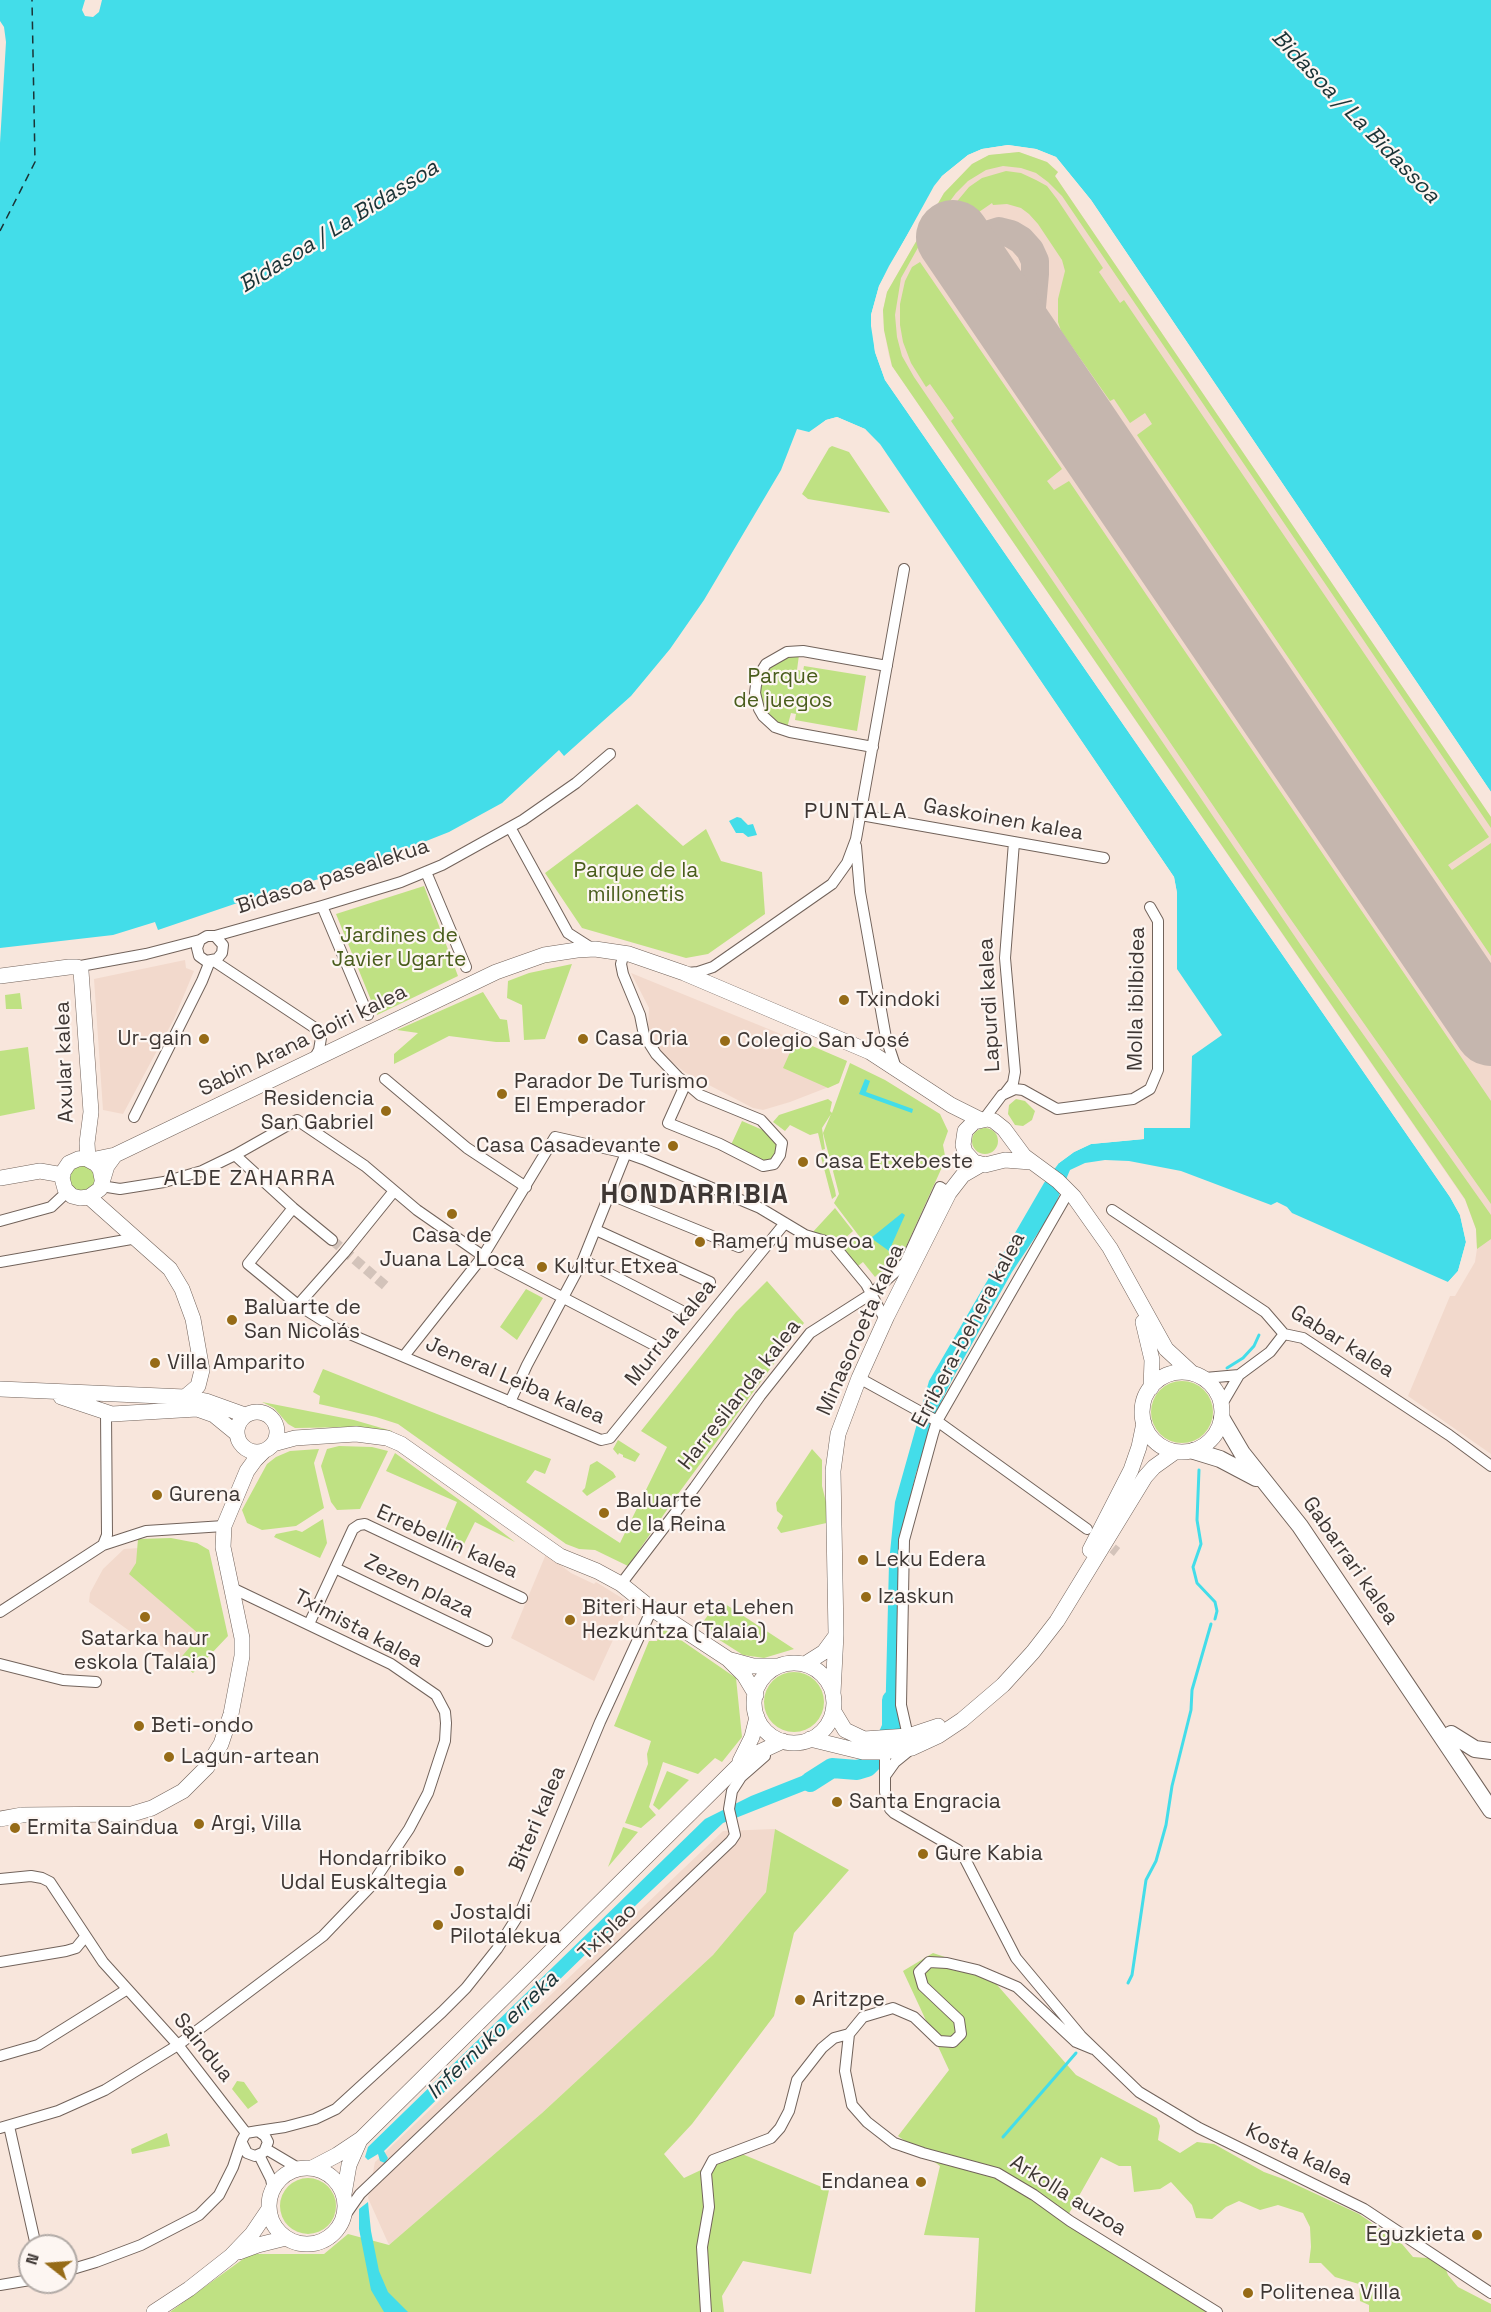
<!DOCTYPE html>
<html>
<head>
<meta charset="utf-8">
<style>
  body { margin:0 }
  #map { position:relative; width:1491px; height:2312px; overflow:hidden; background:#f8e6dc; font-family:"Space Grotesk",sans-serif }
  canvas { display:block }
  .north { position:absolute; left:18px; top:2234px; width:60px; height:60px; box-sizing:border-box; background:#fdf6f2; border:2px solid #b1aaa6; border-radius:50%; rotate:287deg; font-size:16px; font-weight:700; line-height:24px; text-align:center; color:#3e3734 }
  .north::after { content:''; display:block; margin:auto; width:21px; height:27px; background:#966b17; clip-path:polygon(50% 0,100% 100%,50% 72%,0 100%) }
</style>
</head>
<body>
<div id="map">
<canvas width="1491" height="2312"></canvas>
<div class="north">N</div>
</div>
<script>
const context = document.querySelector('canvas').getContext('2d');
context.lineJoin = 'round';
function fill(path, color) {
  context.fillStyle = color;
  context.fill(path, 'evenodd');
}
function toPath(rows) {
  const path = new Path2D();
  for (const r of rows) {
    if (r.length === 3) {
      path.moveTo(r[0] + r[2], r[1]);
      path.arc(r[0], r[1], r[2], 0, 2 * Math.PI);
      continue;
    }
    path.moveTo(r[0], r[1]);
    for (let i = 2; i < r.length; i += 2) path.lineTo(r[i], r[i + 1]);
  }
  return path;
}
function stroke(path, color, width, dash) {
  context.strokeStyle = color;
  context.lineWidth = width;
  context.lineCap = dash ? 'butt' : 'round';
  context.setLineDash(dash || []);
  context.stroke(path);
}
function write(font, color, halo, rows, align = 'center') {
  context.font = font + ' "Space Grotesk",sans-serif';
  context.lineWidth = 4.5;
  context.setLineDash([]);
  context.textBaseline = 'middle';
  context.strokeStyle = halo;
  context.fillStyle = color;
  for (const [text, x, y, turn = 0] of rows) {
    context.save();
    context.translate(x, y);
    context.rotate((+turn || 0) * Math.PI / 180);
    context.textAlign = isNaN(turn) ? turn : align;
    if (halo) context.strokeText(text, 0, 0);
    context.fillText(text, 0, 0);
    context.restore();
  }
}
const built = toPath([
  [1019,152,1047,162,1058,172,1055,176,1491,817,1491,1454,1408,1396,1450,1296,1455,1296,1475,1262,1477,1249,1476,1229,1465,1200,892,366,889,356,884,330,883,310,887,292,944,193,972,164,989,155],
  [185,960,186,968,194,971,174,1019,123,1114,103,1110,94,979],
  [631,973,847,1061,839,1083,790,1102,763,1110,753,1108,686,1073,668,1059,652,1042,648,1027,649,1008],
  [139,1548,136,1563,158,1598,200,1635,180,1661,143,1632,138,1637,89,1602,90,1593,103,1569,124,1549],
  [546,1554,571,1573,594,1584,596,1582,630,1603,594,1681,511,1638],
  [775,1829,766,1892,713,1955,542,2113,389,2245,368,2198,375,2162,723,1831]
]);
const green = toPath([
  [1019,152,1047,162,1058,172,1055,176,1491,817,1491,828,1062,196,1048,182,1036,173,1021,168,1003,166,986,170,968,181,956,193,925,235,901,278,895,315,897,337,902,356,914,377,1317,969,1491,1215,1491,1239,1477,1249,1476,1229,1465,1199,892,366,884,330,883,310,887,292,944,193,972,164,989,155],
  [1006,171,1021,173,1036,180,1047,186,1057,199,1103,268,1099,272,1120,303,1124,300,1489,837,1448,865,1452,870,1491,843,1491,956,1137,435,1152,424,1145,413,1130,423,1114,399,1110,401,1061,331,1058,322,1058,299,1065,271,1062,260,1038,224,1029,214,1021,208,1007,204,993,205,992,203,921,252,949,211,969,187,982,178],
  [920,262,1062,469,1047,481,1054,490,1069,481,1491,1101,1491,1204,1287,914,951,421,954,418,930,384,926,387,911,363,903,342,900,325,900,304,905,281,912,267],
  [832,446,849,452,890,513,808,499,802,494,829,448],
  [799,655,797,670,803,671,804,666,866,676,857,731,795,720,796,714,791,713,787,728,766,714,759,693,765,672,781,658],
  [637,804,683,846,706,829,721,861,762,872,765,914,708,954,686,958,582,928,545,873],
  [424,886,458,976,377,1015,336,914],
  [572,964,545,1039,524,1040,522,1005,507,998,508,981,529,973],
  [483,992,500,1019,507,1020,510,1042,496,1042,449,1036,394,1064,394,1054,418,1033,397,1030],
  [20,993,22,1009,6,1009,5,995],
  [796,1039,847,1061,839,1083,828,1088,783,1068],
  [28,1047,35,1109,0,1116,0,1051],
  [850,1063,885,1080,940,1114,948,1131,943,1145,946,1161,940,1167,943,1165,900,1260,881,1276,878,1274,875,1277,863,1262,858,1266,843,1249,859,1236,834,1203,839,1194,823,1133,831,1114,822,1128,825,1149,822,1150,818,1133,810,1135,790,1125,785,1131,773,1122,779,1115,828,1099,832,1102,830,1111,832,1113],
  [1016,1099,1025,1101,1035,1111,1032,1120,1023,1126,1015,1125,1008,1114,1009,1105],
  [742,1121,772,1134,777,1147,771,1162,762,1163,730,1147],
  [985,1141,13],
  [824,1151,835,1190,836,1196,832,1199,820,1153],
  [82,1178,13],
  [835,1208,853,1231,841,1242,836,1237,811,1234],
  [767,1281,804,1323,678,1494,628,1566,595,1550,579,1549,566,1544,398,1424,376,1417,319,1404,320,1396,313,1392,323,1369,551,1459,545,1474,535,1470,526,1482,620,1543,667,1447,641,1431,736,1312],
  [526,1289,543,1298,517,1340,500,1327],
  [1182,1412,31],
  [262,1402,354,1420,392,1431,392,1433,355,1427,295,1428,288,1424,274,1408],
  [618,1440,640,1454,635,1462,623,1457,623,1455,619,1453,618,1455,613,1449],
  [339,1446,372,1447,388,1451,360,1509,337,1510,331,1502,321,1466,327,1449],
  [319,1449,314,1463,324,1508,296,1526,262,1530,247,1523,242,1510,267,1464,276,1457,290,1451],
  [812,1449,822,1460,822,1486,831,1522,781,1533,777,1528,783,1516,777,1511,776,1503],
  [395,1453,480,1515,515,1542,475,1522,461,1550,441,1540,457,1502,386,1471],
  [597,1461,613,1472,616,1477,587,1496,582,1491,585,1488,590,1465],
  [323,1519,327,1543,320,1558,274,1537,276,1534,296,1530,302,1532],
  [171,1538,197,1543,209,1550,228,1636,193,1673,178,1661,200,1635,129,1574,136,1563,138,1539],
  [719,1600,794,1649,764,1658,743,1655,718,1639,703,1622],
  [662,1627,736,1678,742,1737,722,1762,715,1758,698,1774,663,1762,649,1807,656,1815,641,1828,625,1823,648,1764,647,1754,651,1741,614,1726,649,1641,657,1641],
  [794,1702,30],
  [667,1771,689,1780,659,1810,653,1805],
  [623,1827,638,1832,608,1867],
  [775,1829,849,1870,794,1933,774,2016,692,2124,664,2154,684,2178,720,2161,742,2154,829,2190,811,2274,743,2261,722,2296,724,2312,170,2312,250,2254,324,2254,348,2234,389,2245,542,2113,713,1955,766,1892],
  [933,1953,984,1970,1076,2075,1157,2118,1160,2126,1158,2140,1180,2153,1197,2142,1214,2144,1264,2172,1286,2180,1359,2214,1402,2244,1413,2257,1442,2259,1448,2275,1458,2287,1491,2304,1491,2312,1369,2312,1369,2305,1360,2301,1359,2284,1335,2277,1321,2263,1309,2263,1311,2247,1310,2227,1303,2213,1278,2205,1260,2210,1239,2201,1226,2207,1212,2219,1196,2218,1192,2205,1171,2182,1160,2189,1134,2192,1131,2166,1119,2166,1101,2157,1067,2217,1217,2312,975,2312,979,2238,924,2235,940,2166,898,2136,949,2070,903,1971],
  [237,2081,244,2082,258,2102,248,2109,232,2089],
  [167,2133,170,2146,132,2154,131,2149],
  [308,2206,28]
]);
const water = toPath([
  [0,0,85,0,82,10,85,16,93,17,99,12,102,0,1491,0,1491,792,1091,200,1056,157,1036,149,1008,145,982,149,968,155,942,176,934,186,879,286,871,315,871,326,875,352,885,380,1450,1197,1460,1215,1466,1242,1458,1271,1448,1282,1292,1213,1287,1207,1277,1202,1271,1205,1181,1171,1129,1161,1105,1160,1085,1163,1070,1170,1052,1212,1012,1272,954,1376,940,1404,916,1473,904,1524,896,1699,898,1727,885,1727,889,1563,895,1502,929,1381,1044,1183,1059,1163,1074,1152,1091,1144,1144,1139,1144,1128,1190,1128,1192,1056,1222,1035,1177,969,1177,893,1174,877,880,444,865,429,837,417,826,420,809,432,797,429,781,470,704,600,670,649,631,696,564,756,559,750,502,803,449,832,358,868,255,897,158,930,155,922,113,935,0,948,0,143,6,42,4,27,0,21],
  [737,817,741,818,748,825,753,824,757,835,748,837,743,833,736,833,729,821],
  [865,1079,870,1081,866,1092,913,1109,912,1113,859,1094],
  [902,1213,905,1215,889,1251,871,1238],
  [832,1764,832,1772,814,1787,723,1823,635,1906,384,2151,388,2158,385,2163,380,2161,378,2154,368,2160,365,2157,368,2147,705,1819,751,1796],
  [368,2202,371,2231,379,2271,388,2292,408,2312,384,2312,371,2290,359,2229,359,2209]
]);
const pier = toPath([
  [1008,145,1036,149,1056,157,1091,200,1491,792,1491,795,1088,202,1068,175,1054,160,1035,152,1008,148,983,152,970,158,944,178,891,267,877,302,874,315,876,337,888,379,1453,1195,1463,1214,1469,1242,1461,1272,1449,1285,1448,1282,1458,1271,1466,1242,1460,1215,1450,1197,885,380,875,352,871,315,879,286,889,266,942,176,968,155,982,149],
  [837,417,865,429,879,444,1174,877,1177,893,1177,969,1174,965,1174,893,1171,878,877,446,863,432,836,421,827,423,810,435,807,435,826,420],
  [1129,1138,1144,1139,1091,1144,1074,1152,1059,1163,1056,1162,1072,1149,1090,1141]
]);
const stream = toPath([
  [1227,1368,1243,1358,1254,1346,1259,1335],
  [1199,1470,1197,1520,1201,1544,1193,1567,1197,1583,1215,1602,1217,1611,1215,1619],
  [1128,1983,1132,1975,1146,1880,1156,1861,1166,1825,1172,1786,1191,1710,1192,1690,1211,1624],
  [1003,2137,1076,2053]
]);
const river = toPath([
  [810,1782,832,1768,857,1770,867,1767,880,1754,892,1727,892,1700]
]);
const ferry = toPath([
  [0,231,35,162,32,0]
]);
const taxiway = toPath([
  [965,255,972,242,980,237,999,231,1011,234,1021,240,1030,250,1035,261,1035,274,1030,329,1041,367]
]);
const runway = toPath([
  [953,237,1491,1029]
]);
const streetTunnel = toPath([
  [332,1240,388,1288],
  [1101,1539,1117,1552]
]);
const street = toPath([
  [873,747,790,732,775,727,763,716,759,709,755,693,756,685,758,677,766,664,787,652,803,651,887,666],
  [861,815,1104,858],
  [511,829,568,933,593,949],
  [856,846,860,892,886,1038,896,1068],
  [426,872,466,967],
  [322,906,368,1015],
  [215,936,223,945,222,953,217,959,206,961,199,956,197,948,200,940,207,936,215,936,322,906,401,882,442,865,523,820,576,783,610,754],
  [624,953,621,964,623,974,640,1015,644,1035,656,1054,678,1077,686,1083,700,1095,761,1120,782,1143,780,1155,774,1164,763,1166,720,1144,668,1123,686,1083],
  [214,961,315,1028,321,1038,319,1050,314,1059],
  [75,967,146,954,200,940],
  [687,973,698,972,713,967,832,884,847,863,856,839,904,569],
  [385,1079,467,1148,526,1187],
  [1006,1092,1013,1083,1015,1072,1005,958,1014,842],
  [134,1117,202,981,210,961],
  [984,1119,1002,1095,1015,1089,1023,1090,1057,1109,1133,1099,1150,1089,1158,1070,1158,921,1150,907],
  [235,1155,293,1208,332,1240],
  [101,1186,120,1189,164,1182,202,1171,235,1155,297,1120,365,1166,417,1210,483,1256,656,1346],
  [611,1195,739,1247],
  [293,1208,248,1264,298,1305,333,1327,601,1440,610,1438,785,1223],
  [1112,1210,1265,1312,1284,1334,1303,1338,1449,1435,1491,1466],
  [0,1221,51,1207,67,1192],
  [596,1230,710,1282],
  [583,1260,684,1312],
  [0,1262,137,1238],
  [298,1305,344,1253,394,1191],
  [404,1356,483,1256,555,1137,626,1153,643,1159,760,1208,805,1235,832,1243,866,1284,882,1314,887,1316],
  [859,1378,937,1421,1087,1529],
  [1205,1378,1239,1375],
  [510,1402,527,1365,583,1260,626,1153],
  [1222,1404,1239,1375,1270,1352,1284,1334],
  [103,1545,107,1535,106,1413],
  [335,1568,487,1641],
  [621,1584,695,1487,760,1396,810,1333,871,1294,905,1263,940,1187,949,1193],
  [0,1612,103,1545,146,1531,224,1526],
  [309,1624,353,1529,359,1525,365,1524,522,1598],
  [0,1664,63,1680,96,1682],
  [908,1736,901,1705,904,1540,933,1434,937,1421,1065,1198],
  [879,1748,885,1756,885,1792,890,1809,894,1813,958,1850,965,1859,1016,1958,1081,2036,1139,2092,1199,2128,1364,2209,1491,2293],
  [885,1776,895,1762,911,1749],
  [0,1879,31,1876,42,1878,50,1882,103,1962,178,2045,246,2133],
  [0,1962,66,1951,76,1948,85,1937],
  [1093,2049,1076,2042,1017,1987,977,1970,947,1963,929,1962,919,1972,923,1986,959,2020,961,2034,953,2042,939,2041,914,2017,893,2008,863,2017,849,2034,845,2071,852,2105,867,2122,894,2143,923,2153,997,2173,1034,2195,1070,2221,1217,2312],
  [0,2056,38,2045,126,1990],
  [9,2126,36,2246],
  [0,2128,58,2111,105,2090,178,2045,323,1936,370,1887,409,1829,428,1793,445,1741,446,1723,445,1712,436,1695,391,1664,232,1588],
  [258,2131,285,2127,315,2119,336,2109,442,2012,466,1988,497,1949,521,1911,600,1722,652,1609],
  [266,2149,298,2168],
  [259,2155,271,2179,273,2189],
  [344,2217,360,2194,731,1841,735,1835,729,1809,732,1791,741,1777,765,1756],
  [66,2271,96,2262,141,2245,199,2215,219,2195,233,2167,242,2140,246,2133,258,2131,265,2136,268,2142,264,2152,255,2156,247,2153,242,2143],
  [0,2285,30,2280],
  [706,2312,702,2247,709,2207,706,2173,713,2160,771,2138,780,2128,789,2111,797,2080,822,2048,834,2038,849,2034]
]);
const secondary = toPath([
  [0,976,69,967,77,967,81,971,91,1112,87,1143,88,1159],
  [91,1160,115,1155,496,972,544,955,577,950,595,949,629,954,684,973,870,1052,951,1105,981,1120],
  [1031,1162,1005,1160,985,1165,974,1162,965,1152,963,1145,965,1131,974,1122,988,1119,994,1121,1004,1129,1024,1156,1058,1181,1074,1197,1110,1248,1166,1349,1192,1373],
  [0,1178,40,1171,63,1175],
  [102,1179,100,1169,96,1164,85,1158,78,1159,69,1163,63,1172,62,1178,65,1189,72,1196,80,1198,89,1197,100,1189,107,1166,115,1155],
  [89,1197,170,1269,182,1289,193,1319,202,1370,198,1386,185,1397],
  [1143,1322,1152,1360,1151,1388],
  [1182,1412,40],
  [0,1389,185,1397,206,1401,245,1415],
  [61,1397,112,1414,197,1409,214,1415,236,1433],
  [257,1432,20],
  [273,1444,295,1438,356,1434,387,1438,401,1444,560,1556,597,1571,621,1584,652,1609,728,1659,744,1675,756,1695],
  [1090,1550,1131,1470,1139,1447,1144,1423],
  [731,1660,753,1666,778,1666],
  [794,1703,40],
  [805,1664,824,1652,835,1637],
  [833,1693,836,1634,833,1471,838,1434,859,1378,887,1316,949,1193,963,1175,982,1164],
  [833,1710,845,1730,864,1739,908,1736,938,1726],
  [810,1739,863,1752,883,1752,912,1748,938,1736,962,1720,1003,1685,1033,1652,1057,1621,1145,1477,1154,1467,1175,1452],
  [740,1761,752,1737,757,1717],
  [0,1819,22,1815,132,1814,152,1808,183,1791,207,1767,221,1744,231,1714,242,1656,242,1638,223,1547,224,1526,247,1471,255,1460,264,1451],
  [307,2206,38],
  [312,2168,337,2155,361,2139,738,1766,755,1754,783,1741],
  [344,2194,349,2165,360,2140],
  [239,2252,258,2245,286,2238],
  [154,2312,189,2289,231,2256,252,2234,269,2209]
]);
const primary = toPath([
  [1222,1419,1242,1453,1300,1526,1491,1810],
  [1194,1451,1220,1459,1256,1478],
  [1451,1734,1475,1749,1491,1751]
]);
const markers = [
  [844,1000,6,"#966b17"],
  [204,1039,6,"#966b17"],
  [583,1039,6,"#966b17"],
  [725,1041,6,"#966b17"],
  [502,1094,6,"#966b17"],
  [386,1111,6,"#966b17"],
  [673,1146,6,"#966b17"],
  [803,1162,6,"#966b17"],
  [452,1214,6,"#966b17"],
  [700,1242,6,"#966b17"],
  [542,1267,6,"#966b17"],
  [232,1320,6,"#966b17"],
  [155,1363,6,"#966b17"],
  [157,1495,6,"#966b17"],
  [604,1513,6,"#966b17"],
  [863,1560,6,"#966b17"],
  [866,1597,6,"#966b17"],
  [145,1617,6,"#966b17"],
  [570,1620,6,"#966b17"],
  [139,1726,6,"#966b17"],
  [169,1757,6,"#966b17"],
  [837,1802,6,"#966b17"],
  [199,1824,6,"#966b17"],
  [15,1828,6,"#966b17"],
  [923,1854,6,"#966b17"],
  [459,1871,6,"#966b17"],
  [438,1925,6,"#966b17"],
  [800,2000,6,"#966b17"],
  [921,2182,6,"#966b17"],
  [1477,2235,6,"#966b17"],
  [1248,2293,6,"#966b17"]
];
const parkNames = [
  ["Parque",783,677],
  ["de juegos",783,701],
  ["Parque de la",636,871],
  ["millonetis",636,895],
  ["Jardines de",399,936],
  ["Javier Ugarte",399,960]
];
const streetNames = [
  ["Gaskoinen kalea",1003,820,10],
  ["Bidasoa pasealekua",333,877,-18],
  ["Molla ibilbidea",1137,999,-89],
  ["Lapurdi kalea",990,1005,-93],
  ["Sabin Arana Goiri kalea",303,1041,-26],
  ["Axular kalea",65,1062,-92],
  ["Minasoroeta kalea",861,1330,-66],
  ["Erribera-behera kalea",969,1330,-62],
  ["Murrua kalea",671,1333,-51],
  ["Gabar kalea",1342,1342,32],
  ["Jeneral Leiba kalea",515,1381,23],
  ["Harresilanda kalea",740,1395,-52],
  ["Errebellin kalea",447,1542,24],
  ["Gabarrari kalea",1350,1561,55],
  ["Zezen plaza",419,1587,26],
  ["Tximista kalea",358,1629,28],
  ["Biteri kalea",538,1819,-67],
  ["Txiplao",608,1932,-44],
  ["Saindua",203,2048,51],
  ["Kosta kalea",1299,2155,26],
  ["Arkolla auzoa",1068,2196,32]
];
const poiNames = [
  ["Txindoki",856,1000],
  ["Ur-gain",192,1039,"right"],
  ["Casa Oria",595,1039],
  ["Colegio San José",737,1041],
  ["Parador De Turismo",514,1082],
  ["El Emperador",514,1106],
  ["Residencia",374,1099,"right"],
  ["San Gabriel",374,1123,"right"],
  ["Casa Casadevante",661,1146,"right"],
  ["Casa Etxebeste",815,1162],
  ["Casa de",452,1236,"center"],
  ["Juana La Loca",452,1260,"center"],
  ["Ramery museoa",712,1242],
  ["Kultur Etxea",554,1267],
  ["Baluarte de",244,1308],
  ["San Nicolás",244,1332],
  ["Villa Amparito",167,1363],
  ["Gurena",169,1495],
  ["Baluarte",616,1501],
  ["de la Reina",616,1525],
  ["Leku Edera",875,1560],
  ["Izaskun",878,1597],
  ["Biteri Haur eta Lehen",582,1608],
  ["Hezkuntza (Talaia)",582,1632],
  ["Satarka haur",145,1639,"center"],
  ["eskola (Talaia)",145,1663,"center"],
  ["Beti-ondo",151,1726],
  ["Lagun-artean",181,1757],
  ["Santa Engracia",849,1802],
  ["Argi, Villa",211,1824],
  ["Ermita Saindua",27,1828],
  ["Gure Kabia",935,1854],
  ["Hondarribiko",447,1859,"right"],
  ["Udal Euskaltegia",447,1883,"right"],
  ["Jostaldi",450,1913],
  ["Pilotalekua",450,1937],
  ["Aritzpe",812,2000],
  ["Endanea",909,2182,"right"],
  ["Eguzkieta",1465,2235,"right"],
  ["Politenea Villa",1260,2293]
];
const waterNames = [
  ["Bidasoa / La Bidassoa",1355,117,46],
  ["Bidasoa / La Bidassoa",339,227,-32],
  ["Infernuko erreka",493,2036,-44]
];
const neighbourhoodNames = [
  ["PUNTALA",856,812],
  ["ALDE ZAHARRA",250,1179]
];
const districtNames = [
  ["HONDARRIBIA",695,1196]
];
fill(built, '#f2d9cc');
fill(green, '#bfe183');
fill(water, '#43dde9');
fill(pier, '#f8e6dc');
stroke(stream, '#43dde9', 3);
stroke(river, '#43dde9', 20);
stroke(ferry, '#1b3336', 1.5, [8, 6]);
stroke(taxiway, '#c5b6ae', 28);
stroke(runway, '#c5b6ae', 74);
stroke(streetTunnel, '#d3c3ba', 10, [10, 5]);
stroke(street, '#72635b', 12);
stroke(secondary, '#72635b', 16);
stroke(primary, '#72635b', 18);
stroke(street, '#fff', 10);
stroke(secondary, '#fff', 15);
stroke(primary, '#fff', 16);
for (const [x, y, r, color] of markers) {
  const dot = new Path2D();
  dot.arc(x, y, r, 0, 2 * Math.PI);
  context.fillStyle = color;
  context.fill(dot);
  stroke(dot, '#fdf6f2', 2);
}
write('21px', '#495d1c', '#fdf6f2', parkNames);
write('21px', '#3e3734', '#fdf6f2', streetNames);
write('21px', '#3e3734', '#fdf6f2', poiNames, 'left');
write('italic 22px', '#1b3336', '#fdf6f2', waterNames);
context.letterSpacing = '1.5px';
write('22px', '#3e3734', '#fdf6f2', neighbourhoodNames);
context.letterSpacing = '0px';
context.letterSpacing = '1.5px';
write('bold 27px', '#3e3734', '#fdf6f2', districtNames);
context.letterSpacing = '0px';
</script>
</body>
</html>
